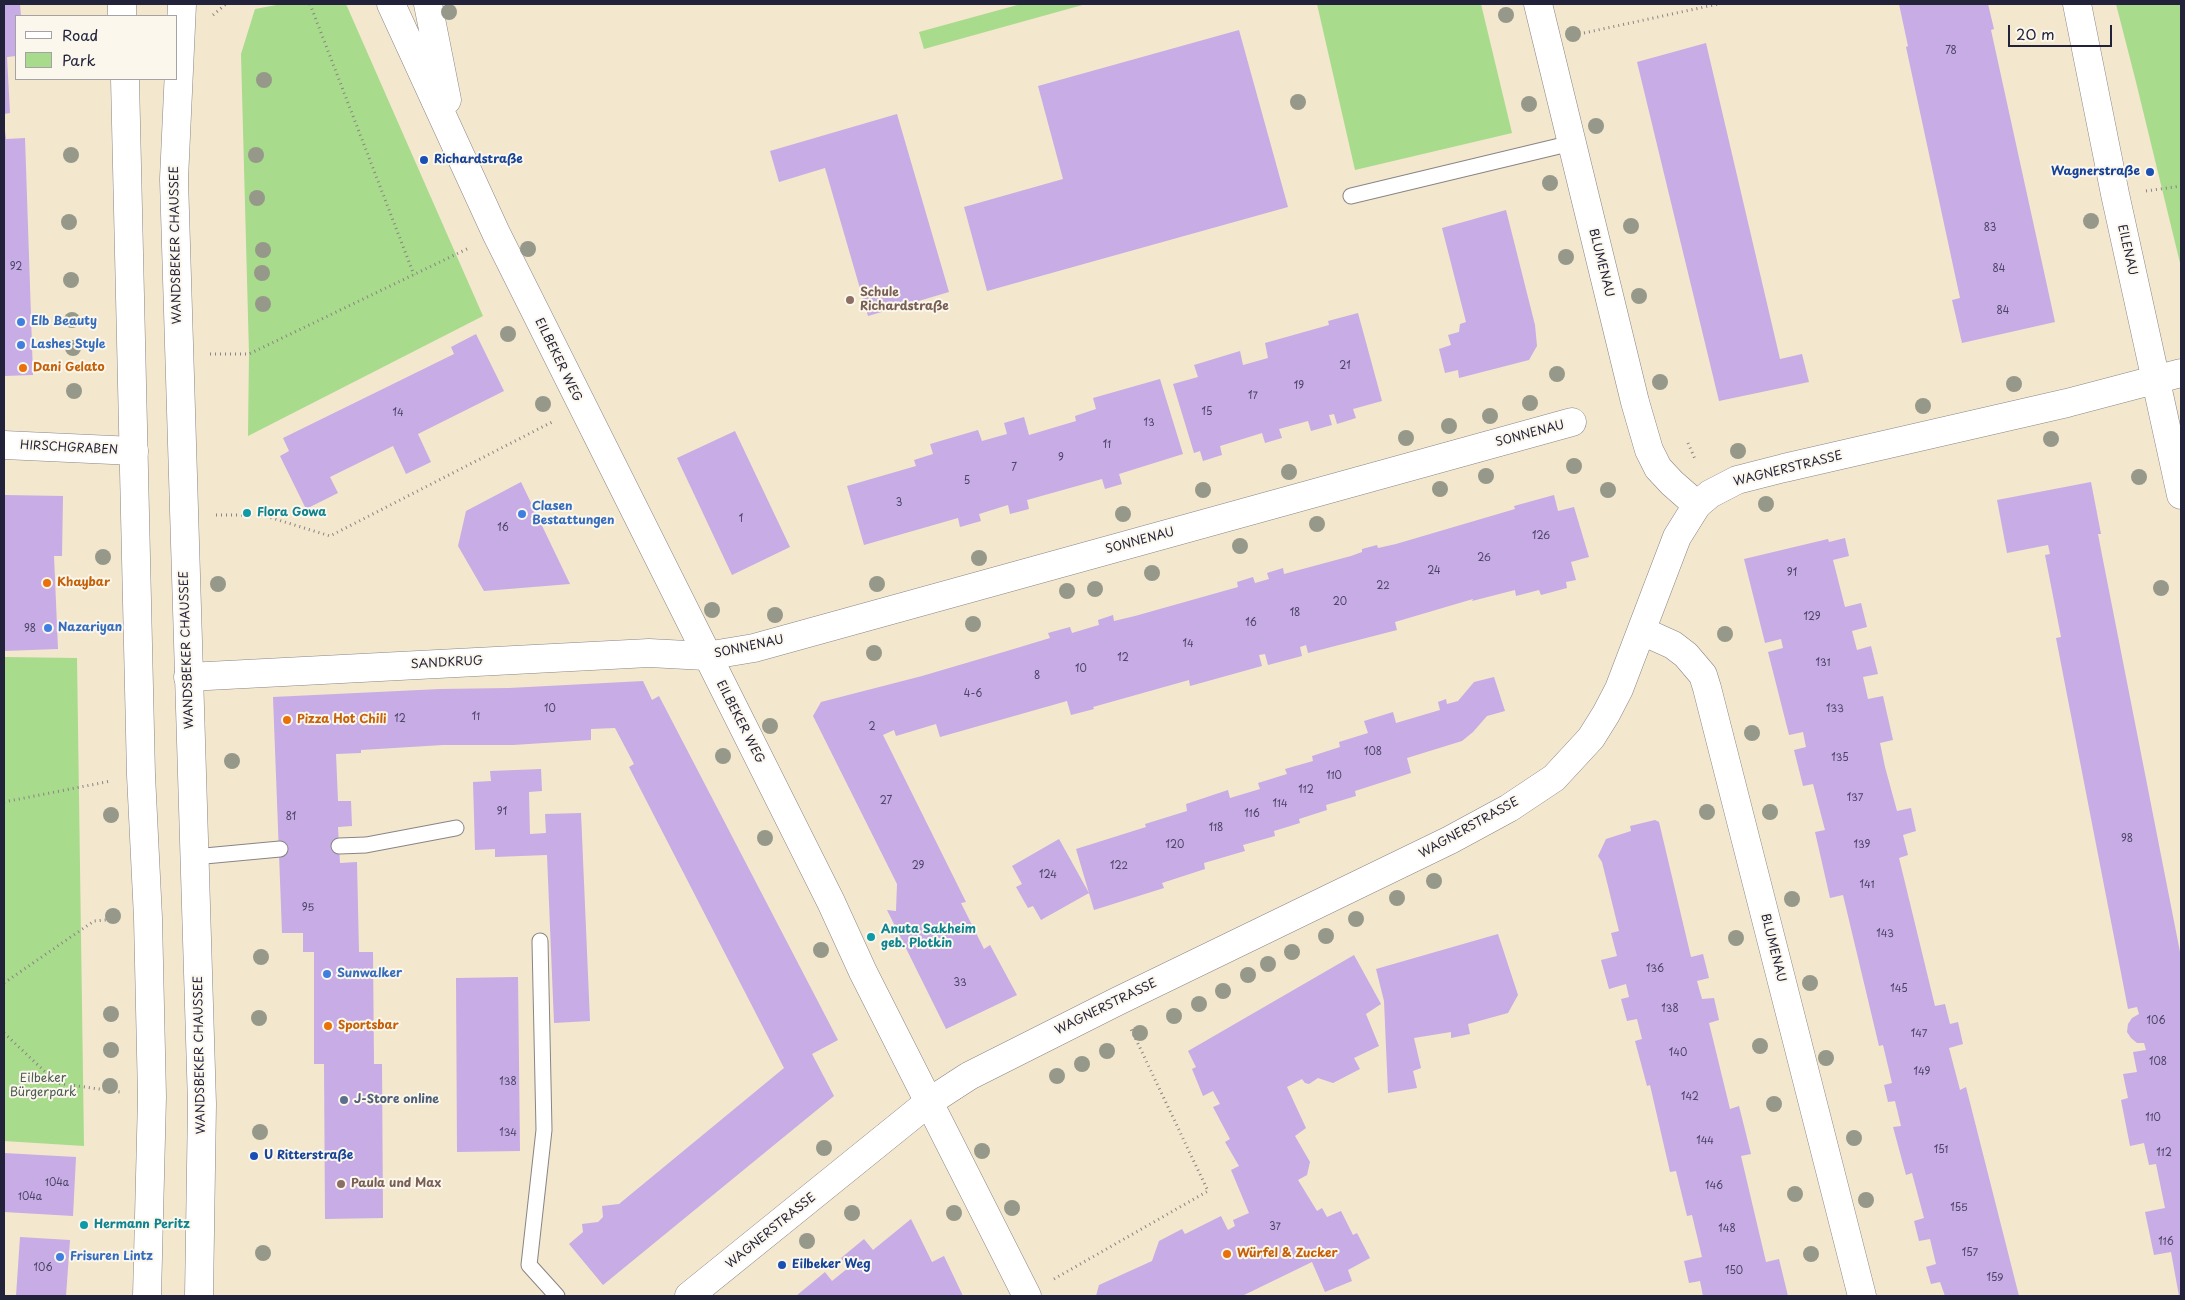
<!DOCTYPE html>
<html>
<head>
<meta charset="utf-8">
<style>
  body { margin:0 }
  #map { position:relative; width:2185px; height:1300px; overflow:hidden; background:#f3e7ce; font-family:"Playpen Sans",sans-serif }
  canvas { display:block }
  .frame { position:absolute; inset:0; border:5px solid #22223b; pointer-events:none }
  .legend { position:absolute; left:15px; top:15px; width:162px; height:65px; box-sizing:border-box; background:#fbf7ec; border:1px solid #a4a2a5; margin:0; padding:6px 9px; list-style:none; font-size:15px; color:#22223b }
  .legend li { display:flex; align-items:center; gap:10px; height:25px }
  .legend b { width:25px; border:1px solid #a4a2a5 }
  .scale { position:absolute; left:2008px; top:25px; width:104px; height:22px; box-sizing:border-box; border:2px solid #22223b; border-top:0; padding-left:6px; font-size:15px; line-height:18px; white-space:nowrap; color:#22223b; -webkit-text-stroke:4px #fbf7ec; paint-order:stroke }
</style>
</head>
<body>
<div id="map">
<canvas width="2185" height="1300"></canvas>
<div class="frame"></div>
<ul class="legend">
<li><b style="height:6px;background:#fff"></b>Road</li>
<li><b style="height:14px;background:#a8db8b"></b>Park</li>
</ul>
<div class="scale">20 m</div>
</div>
<script>
const context = document.querySelector('canvas').getContext('2d');
context.lineJoin = 'round';
function fill(path, color) {
  context.fillStyle = color;
  context.fill(path, 'evenodd');
}
function toPath(rows) {
  const path = new Path2D();
  for (const r of rows) {
    path.moveTo(r[0], r[1]);
    for (let i = 2; i < r.length; i += 2) path.lineTo(r[i], r[i + 1]);
  }
  return path;
}
function stroke(path, color, width, dash) {
  context.strokeStyle = color;
  context.lineWidth = width;
  context.lineCap = dash ? 'butt' : 'round';
  context.setLineDash(dash || []);
  context.stroke(path);
}
function write(font, color, halo, rows, align = 'center') {
  context.font = font + ' "Playpen Sans",sans-serif';
  context.lineWidth = 4;
  context.setLineDash([]);
  context.textBaseline = 'middle';
  context.strokeStyle = halo;
  context.fillStyle = color;
  for (const [text, x, y, turn = 0] of rows) {
    context.save();
    context.translate(x, y);
    context.rotate((+turn || 0) * Math.PI / 180);
    context.textAlign = isNaN(turn) ? turn : align;
    if (halo) context.strokeText(text, 0, 0);
    context.fillText(text, 0, 0);
    context.restore();
  }
}
const green = toPath([
  [282,4,346,4,483,316,248,436,249,354,241,54,255,9],
  [1021,4,1086,4,924,49,919,32],
  [1317,4,1481,4,1512,133,1355,170],
  [2116,4,2181,4,2181,267,2136,82],
  [4,657,77,658,84,1146,4,1141]
]);
const building = toPath([
  [4,4,20,4,21,16,16,16,16,56,7,57,10,113,4,114],
  [1899,4,1988,4,1994,29,1991,30,2055,322,1962,343,1952,300,1960,298,1906,47,1908,46],
  [1239,30,1288,207,987,291,964,207,1063,179,1038,86],
  [1706,43,1780,359,1802,354,1809,382,1719,401,1637,62],
  [897,114,949,292,868,316,825,168,779,182,770,151],
  [4,123,6,139,25,138,33,375,4,376],
  [1506,210,1535,325,1537,346,1529,360,1459,378,1458,370,1445,373,1439,349,1451,345,1448,335,1459,332,1460,324,1466,322,1442,228],
  [1358,313,1382,401,1353,409,1356,418,1337,424,1334,414,1329,415,1332,425,1311,431,1308,421,1279,429,1282,438,1265,443,1262,433,1220,446,1222,455,1203,461,1200,451,1194,453,1173,384,1198,377,1194,365,1240,351,1243,365,1268,358,1265,343,1329,325,1328,321],
  [476,334,504,391,418,434,431,462,406,474,393,446,330,477,338,493,306,509,280,456,289,451,283,438,454,354,451,347],
  [1160,379,1183,454,1119,474,1122,484,1105,489,1102,479,1027,500,1029,509,1010,514,1008,505,979,514,981,521,960,527,958,518,864,545,847,486,916,466,914,460,933,454,930,444,978,430,982,441,1007,434,1004,423,1024,417,1029,435,1076,421,1075,416,1096,409,1093,398],
  [735,431,790,547,732,575,677,458],
  [521,482,570,584,484,591,458,546,466,511],
  [2091,482,2101,534,2098,534,2102,555,2181,957,2181,1296,2179,1296,2171,1252,2154,1255,2145,1212,2165,1208,2156,1164,2149,1165,2144,1143,2130,1146,2121,1100,2128,1098,2123,1074,2137,1072,2133,1052,2146,1050,2144,1043,2137,1043,2131,1038,2127,1032,2128,1024,2132,1018,2139,1014,2137,1007,2128,1009,2056,638,2061,637,2045,555,2050,554,2048,545,2007,553,1997,500],
  [4,495,63,496,62,556,54,556,58,649,4,651],
  [1554,495,1558,511,1574,507,1589,557,1571,562,1576,580,1566,582,1567,588,1541,595,1539,590,1516,596,1515,590,1472,601,1473,599,1395,622,1397,630,1308,653,1306,645,1300,647,1302,656,1268,665,1265,654,1259,655,1262,666,1190,686,1189,680,1093,707,1094,709,1071,715,1067,701,940,737,936,724,896,736,894,730,883,735,966,902,961,903,984,949,990,945,1017,995,946,1029,887,910,896,911,897,884,813,716,821,702,922,676,1007,651,1050,638,1048,633,1070,627,1072,633,1092,627,1099,625,1098,620,1113,615,1114,621,1135,616,1238,587,1237,582,1253,577,1255,583,1269,579,1267,573,1283,568,1284,574,1351,556,1362,552,1362,549,1377,545,1378,548,1396,544,1515,509,1514,506],
  [1845,538,1849,556,1833,560,1845,607,1861,603,1867,627,1852,631,1857,650,1871,646,1878,674,1863,677,1868,699,1883,696,1893,740,1880,743,1885,767,1897,811,1911,808,1916,831,1903,835,1908,855,1899,858,1935,1006,1945,1004,1950,1024,1958,1022,1963,1044,1949,1048,1960,1090,1966,1087,2019,1296,1945,1296,1940,1282,1931,1284,1926,1267,1936,1264,1930,1239,1919,1241,1914,1221,1924,1218,1912,1173,1906,1175,1893,1127,1901,1126,1895,1101,1888,1102,1884,1085,1892,1083,1883,1045,1879,1046,1843,895,1830,898,1815,832,1825,830,1813,784,1803,786,1794,750,1806,747,1803,732,1789,735,1768,652,1783,648,1781,639,1765,643,1744,559,1828,539,1829,542],
  [1494,677,1505,711,1487,716,1473,732,1462,741,1407,758,1411,773,1355,791,1356,796,1326,805,1327,810,1299,819,1300,823,1274,831,1275,836,1243,845,1245,851,1204,863,1205,869,1162,883,1164,888,1094,910,1076,849,1146,827,1145,824,1187,811,1186,804,1228,790,1230,798,1260,789,1258,783,1287,774,1285,769,1313,761,1312,756,1340,747,1339,742,1368,733,1364,721,1393,712,1396,723,1440,710,1438,702,1446,699,1447,704,1458,701,1474,682],
  [643,681,652,700,659,696,838,1040,812,1054,834,1096,603,1285,569,1244,583,1232,582,1224,598,1222,603,1217,602,1206,619,1204,784,1068,629,767,634,764,615,728,591,729,591,740,513,745,443,745,361,750,361,753,336,754,338,801,351,801,352,826,338,827,340,863,357,862,359,952,373,952,374,1064,382,1064,383,1218,325,1219,324,1064,314,1064,314,952,303,952,303,933,282,933,273,697,440,689,509,688],
  [541,769,542,791,529,792,530,834,546,833,545,814,581,813,590,1021,554,1023,547,855,495,857,495,849,475,850,473,782,491,781,490,771],
  [1655,820,1659,822,1691,957,1703,954,1709,978,1697,981,1702,999,1714,998,1719,1020,1709,1023,1730,1109,1739,1106,1751,1154,1741,1156,1766,1262,1779,1259,1788,1296,1703,1296,1700,1281,1689,1283,1684,1261,1702,1257,1692,1215,1687,1216,1676,1171,1670,1172,1650,1085,1647,1086,1635,1041,1642,1039,1637,1019,1627,1021,1621,999,1629,997,1626,984,1609,989,1601,960,1617,956,1611,933,1619,931,1602,862,1598,856,1606,839,1631,831,1630,826],
  [1059,839,1089,893,1041,920,1033,906,1028,908,1016,887,1022,884,1012,866],
  [1498,934,1518,995,1508,1013,1468,1024,1470,1034,1451,1038,1451,1032,1414,1038,1421,1068,1413,1071,1417,1088,1388,1093,1384,1001,1376,969],
  [1354,955,1381,1004,1366,1014,1379,1046,1354,1058,1360,1069,1333,1083,1318,1078,1309,1084,1305,1083,1302,1079,1287,1087,1306,1128,1295,1136,1310,1162,1307,1175,1298,1180,1317,1211,1322,1208,1327,1217,1341,1211,1353,1235,1357,1233,1370,1258,1348,1270,1352,1281,1325,1292,1312,1262,1242,1296,1096,1296,1099,1285,1152,1261,1159,1241,1182,1229,1185,1234,1221,1216,1228,1230,1235,1226,1233,1220,1249,1213,1231,1170,1239,1166,1225,1142,1230,1139,1213,1107,1220,1104,1213,1091,1203,1096,1192,1069,1196,1067,1188,1051],
  [518,977,520,1151,457,1152,456,978],
  [4,1153,76,1157,73,1216,4,1212],
  [911,1219,932,1262,944,1256,963,1296,796,1296,825,1272,832,1281,848,1268,841,1258,864,1239,873,1250],
  [20,1237,70,1240,66,1296,16,1296]
]);
const path = toPath([
  [310,4,414,275],
  [213,15,226,4],
  [1584,33,1718,4],
  [2146,191,2181,186],
  [210,354,249,354,469,248],
  [1688,443,1695,459],
  [216,515,262,515,330,536,554,421],
  [4,802,111,781],
  [4,983,94,921,117,919],
  [4,1033,57,1083,120,1092],
  [1054,1279,1208,1191,1131,1029]
]);
const service = toPath([
  [1351,196,1572,143],
  [339,846,366,845,456,828],
  [194,857,280,849],
  [540,941,544,1130,529,1265,557,1296]
]);
const minor = toPath([
  [1538,4,1635,402,1649,450,1658,468,1672,483,1697,505],
  [4,445,134,451],
  [1642,631,1673,645,1686,655,1703,675,1707,688,1862,1296],
  [188,677,649,653,706,656,754,648,1572,422]
]);
const tertiary = toPath([
  [391,4,496,233,831,902,863,972,1027,1296],
  [428,4,447,100],
  [2077,4,2115,194,2181,495]
]);
const secondary = toPath([
  [689,1296,929,1102,969,1076,1118,1001,1450,840,1509,808,1554,778,1591,738,1606,714,1619,689,1677,537,1697,505,1710,494,1737,480,1784,468,2067,403,2181,373]
]);
const primary = toPath([
  [122,4,122,16],
  [182,4,174,179,202,1104,199,1296],
  [125,79,141,775,148,918,152,1097,147,1296]
]);
const trees = [
  [449,12],
  [1506,15],
  [1573,34],
  [264,80],
  [1298,102],
  [1529,104],
  [1596,126],
  [71,155],
  [256,155],
  [1550,183],
  [257,198],
  [2091,221],
  [69,222],
  [1631,226],
  [528,249],
  [263,250],
  [1566,257],
  [262,273],
  [71,280],
  [1639,296],
  [263,304],
  [72,320],
  [508,334],
  [73,348],
  [1557,374],
  [1660,382],
  [2014,384],
  [74,391],
  [1530,403],
  [543,404],
  [1923,406],
  [1490,416],
  [1449,426],
  [1406,438],
  [2051,439],
  [1738,451],
  [1574,466],
  [1289,472],
  [1486,476],
  [2139,477],
  [1440,489],
  [1203,490],
  [1608,490],
  [1766,504],
  [1123,514],
  [1317,524],
  [1240,546],
  [103,557],
  [979,558],
  [1152,573],
  [218,584],
  [877,584],
  [2161,588],
  [1095,589],
  [1067,591],
  [712,610],
  [775,615],
  [973,624],
  [1725,634],
  [874,653],
  [770,726],
  [1752,733],
  [723,756],
  [232,761],
  [1707,812],
  [1770,812],
  [111,815],
  [765,838],
  [1434,881],
  [1397,898],
  [1792,899],
  [113,916],
  [1356,919],
  [1326,936],
  [1736,938],
  [821,950],
  [1292,952],
  [261,957],
  [1268,964],
  [1248,975],
  [1810,983],
  [1223,991],
  [1199,1004],
  [111,1014],
  [1174,1016],
  [259,1018],
  [1140,1033],
  [1760,1046],
  [111,1050],
  [1107,1051],
  [1826,1058],
  [1082,1064],
  [1057,1076],
  [110,1086],
  [1774,1104],
  [260,1132],
  [1854,1138],
  [824,1148],
  [982,1151],
  [1795,1194],
  [1866,1200],
  [1012,1208],
  [852,1213],
  [954,1213],
  [807,1241],
  [263,1253],
  [1811,1254]
];
const markers = [
  [424,160,5,"#1a4fb4"],
  [2150,172,5,"#1a4fb4"],
  [850,300,5,"#8d6e63"],
  [21,322,5,"#3f7fe0"],
  [21,345,5,"#3f7fe0"],
  [23,368,5,"#e8710a"],
  [247,513,5,"#0f9aa8"],
  [522,514,5,"#3f7fe0"],
  [47,583,5,"#e8710a"],
  [48,628,5,"#3f7fe0"],
  [287,720,5,"#e8710a"],
  [871,937,5,"#0f9aa8"],
  [327,974,5,"#3f7fe0"],
  [328,1026,5,"#e8710a"],
  [344,1100,5,"#5c6f8a"],
  [254,1156,5,"#1a4fb4"],
  [341,1184,5,"#8d6e63"],
  [84,1225,5,"#0f9aa8"],
  [1227,1254,5,"#e8710a"],
  [60,1257,5,"#3f7fe0"],
  [782,1265,5,"#1a4fb4"]
];
const numberNames = [
  ["78",1951,51],
  ["83",1990,228],
  ["92",16,267],
  ["84",1999,269],
  ["84",2003,311],
  ["21",1345,366],
  ["19",1299,386],
  ["17",1253,396],
  ["15",1207,412],
  ["14",398,413],
  ["13",1149,423],
  ["11",1107,445],
  ["9",1061,458],
  ["7",1014,468],
  ["5",967,481],
  ["3",899,503],
  ["1",741,519],
  ["16",503,528],
  ["126",1541,536],
  ["26",1484,558],
  ["24",1434,571],
  ["91",1792,573],
  ["22",1383,586],
  ["20",1340,602],
  ["18",1295,613],
  ["129",1812,617],
  ["16",1251,623],
  ["98",30,629],
  ["14",1188,644],
  ["12",1123,658],
  ["131",1823,663],
  ["10",1081,669],
  ["8",1037,676],
  ["4-6",973,694],
  ["10",550,709],
  ["133",1835,709],
  ["11",476,717],
  ["12",400,719],
  ["2",872,727],
  ["108",1373,752],
  ["135",1840,758],
  ["110",1334,776],
  ["112",1306,790],
  ["137",1855,798],
  ["27",886,801],
  ["114",1280,804],
  ["91",502,812],
  ["116",1252,814],
  ["81",291,817],
  ["118",1216,828],
  ["98",2127,839],
  ["120",1175,845],
  ["139",1862,845],
  ["29",918,866],
  ["122",1119,866],
  ["124",1048,875],
  ["141",1867,885],
  ["95",308,908],
  ["143",1885,934],
  ["136",1655,969],
  ["33",960,983],
  ["145",1899,989],
  ["138",1670,1009],
  ["106",2156,1021],
  ["147",1919,1034],
  ["140",1678,1053],
  ["108",2158,1062],
  ["149",1922,1072],
  ["138",508,1082],
  ["142",1690,1097],
  ["110",2153,1118],
  ["134",508,1133],
  ["144",1705,1141],
  ["151",1941,1150],
  ["112",2164,1153],
  ["104a",57,1183],
  ["146",1714,1186],
  ["104a",30,1197],
  ["155",1959,1208],
  ["37",1275,1227],
  ["148",1727,1229],
  ["116",2166,1242],
  ["157",1970,1253],
  ["106",43,1268],
  ["150",1734,1271],
  ["159",1995,1278]
];
const transitNames = [
  ["Richardstraße",434,160],
  ["Wagnerstraße",2140,172,"right"],
  ["U Ritterstraße",264,1156],
  ["Eilbeker Weg",792,1265]
];
const streetNames = [
  ["WANDSBEKER CHAUSSEE",176,245,-91],
  ["EILENAU",2127,250,77],
  ["BLUMENAU",1601,263,76],
  ["EILBEKER WEG",558,360,64],
  ["SONNENAU",1530,434,-15],
  ["HIRSCHGRABEN",69,448,3],
  ["WAGNERSTRASSE",1788,469,-14],
  ["SONNENAU",1140,541,-15],
  ["SONNENAU",749,647,-12],
  ["WANDSBEKER CHAUSSEE",187,650,-92],
  ["SANDKRUG",447,663,-3],
  ["EILBEKER WEG",740,722,63],
  ["WAGNERSTRASSE",1469,828,-29],
  ["BLUMENAU",1773,948,76],
  ["WAGNERSTRASSE",1106,1007,-26],
  ["WANDSBEKER CHAUSSEE",200,1055,-91],
  ["WAGNERSTRASSE",771,1231,-39]
];
const educationNames = [
  ["Schule",860,293],
  ["Richardstraße",860,307],
  ["Paula und Max",351,1184]
];
const shopNames = [
  ["Elb Beauty",31,322],
  ["Lashes Style",31,345],
  ["Clasen",532,507],
  ["Bestattungen",532,521],
  ["Nazariyan",58,628],
  ["Sunwalker",337,974],
  ["Frisuren Lintz",70,1257]
];
const foodNames = [
  ["Dani Gelato",33,368],
  ["Khaybar",57,583],
  ["Pizza Hot Chili",297,720],
  ["Sportsbar",338,1026],
  ["Würfel & Zucker",1237,1254]
];
const cultureNames = [
  ["Flora Gowa",257,513],
  ["Anuta Sakheim",881,930],
  ["geb. Plotkin",881,944],
  ["Hermann Peritz",94,1225]
];
const parkNames = [
  ["Eilbeker",43,1079],
  ["Bürgerpark",43,1093]
];
const serviceNames = [
  ["J-Store online",354,1100]
];
fill(green, '#a8db8b');
fill(building, '#c7ace5');
stroke(service, '#8a8484', 17);
stroke(minor, '#8a8484', 29);
stroke(tertiary, '#8a8484', 29);
stroke(secondary, '#8a8484', 29);
stroke(primary, '#8a8484', 29);
stroke(path, '#8a8484', 3, [1, 4]);
stroke(service, '#fff', 15);
stroke(minor, '#fff', 28);
stroke(tertiary, '#fff', 28);
stroke(secondary, '#fff', 28);
stroke(primary, '#fff', 28);
context.fillStyle = '#96998a';
for (const [x, y] of trees) {
  context.beginPath();
  context.arc(x, y, 8, 0, 2 * Math.PI);
  context.fill();
}
for (const [x, y, r, color] of markers) {
  const dot = new Path2D();
  dot.arc(x, y, r, 0, 2 * Math.PI);
  context.fillStyle = color;
  context.fill(dot);
  stroke(dot, '#fbf7ec', 2);
}
write('10px', '#4b4466', null, numberNames);
write('bold 12px', '#164399', '#fbf7ec', transitNames, 'left');
write('12px', '#22223b', '#fbf7ec', streetNames);
write('bold 12px', '#785e54', '#fbf7ec', educationNames, 'left');
write('bold 12px', '#366cbe', '#fbf7ec', shopNames, 'left');
write('bold 12px', '#c56008', '#fbf7ec', foodNames, 'left');
write('bold 12px', '#0d838f', '#fbf7ec', cultureNames, 'left');
write('12px', '#4a5a53', '#fbf7ec', parkNames);
write('bold 12px', '#4e5e75', '#fbf7ec', serviceNames, 'left');
</script>
</body>
</html>
